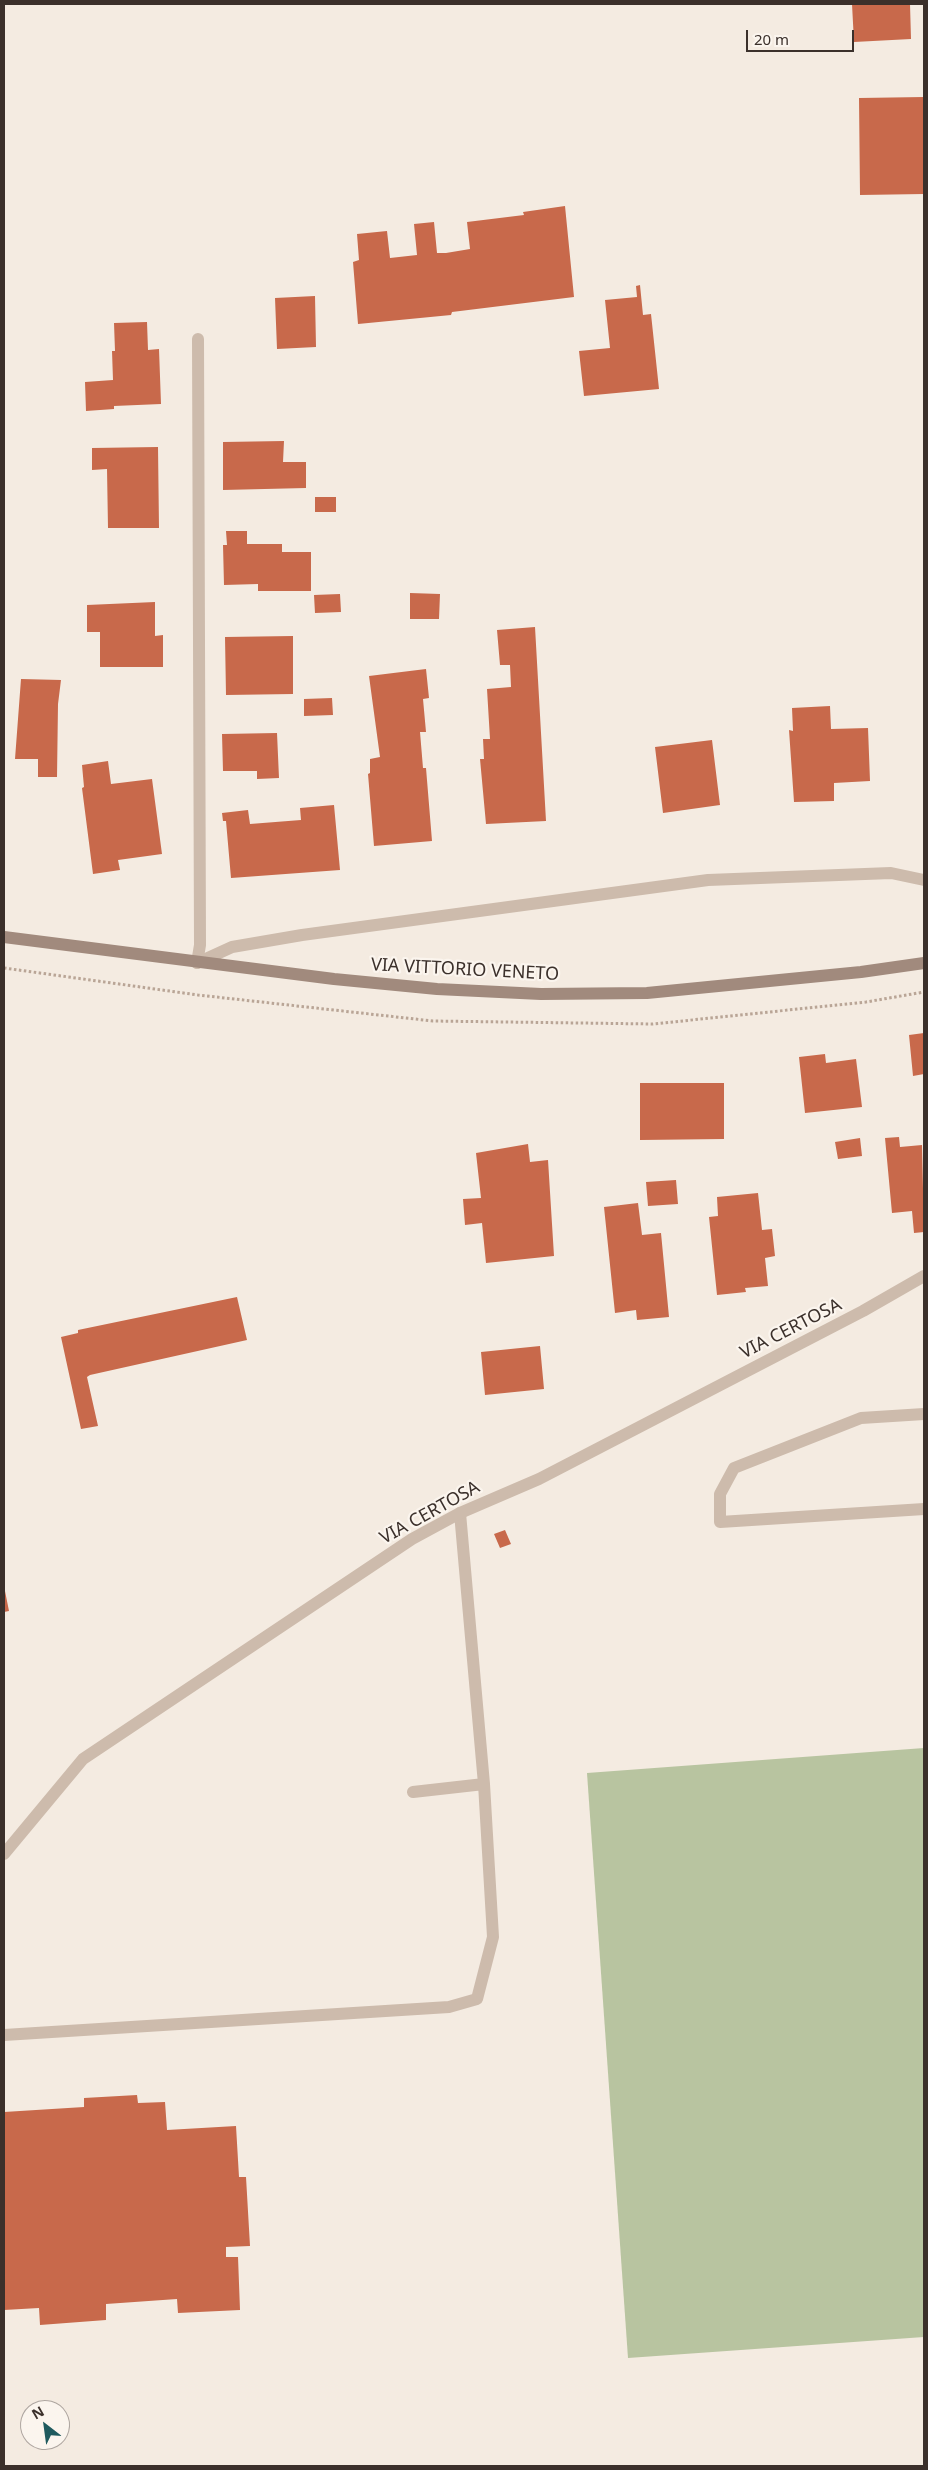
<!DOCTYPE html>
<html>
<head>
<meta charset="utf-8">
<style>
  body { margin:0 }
  #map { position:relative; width:928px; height:2470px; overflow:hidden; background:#f4ebe1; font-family:"Noto Sans",sans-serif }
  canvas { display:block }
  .frame { position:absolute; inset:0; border:5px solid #3b302b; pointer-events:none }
  .north { position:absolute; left:20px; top:2400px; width:50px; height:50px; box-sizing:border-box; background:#fbf5ee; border:1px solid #aea6a0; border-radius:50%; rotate:330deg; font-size:14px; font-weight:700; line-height:20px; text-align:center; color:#3b302b }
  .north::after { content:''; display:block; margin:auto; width:18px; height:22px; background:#1f5a5e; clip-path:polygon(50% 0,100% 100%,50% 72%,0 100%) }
  .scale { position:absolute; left:746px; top:30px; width:108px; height:22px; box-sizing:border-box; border:2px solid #3b302b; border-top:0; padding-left:6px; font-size:15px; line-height:18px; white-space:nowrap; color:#3b302b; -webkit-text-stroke:4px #fbf5ee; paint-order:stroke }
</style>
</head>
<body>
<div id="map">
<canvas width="928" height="2470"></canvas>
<div class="frame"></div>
<div class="north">N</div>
<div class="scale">20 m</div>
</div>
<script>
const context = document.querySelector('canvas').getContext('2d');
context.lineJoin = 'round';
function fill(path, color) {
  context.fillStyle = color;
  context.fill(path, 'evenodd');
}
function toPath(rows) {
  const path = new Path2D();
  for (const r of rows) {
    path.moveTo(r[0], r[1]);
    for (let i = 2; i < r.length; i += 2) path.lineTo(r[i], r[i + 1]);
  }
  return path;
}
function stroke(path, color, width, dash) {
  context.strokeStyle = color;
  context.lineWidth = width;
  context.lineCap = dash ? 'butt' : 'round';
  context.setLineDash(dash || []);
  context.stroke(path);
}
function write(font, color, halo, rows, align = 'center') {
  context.font = font + ' "Noto Sans",sans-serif';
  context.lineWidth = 4.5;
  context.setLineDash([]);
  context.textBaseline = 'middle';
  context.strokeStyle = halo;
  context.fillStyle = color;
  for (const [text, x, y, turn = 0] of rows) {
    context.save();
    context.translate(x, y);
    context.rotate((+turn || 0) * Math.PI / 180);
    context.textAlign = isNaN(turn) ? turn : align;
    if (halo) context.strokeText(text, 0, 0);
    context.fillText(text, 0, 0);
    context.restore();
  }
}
const green = toPath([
  [924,1748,924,2337,628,2358,587,1773]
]);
const building = toPath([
  [852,4,910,4,911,39,854,42],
  [924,97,924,194,860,195,859,98],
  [565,206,574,297,452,312,451,315,358,324,353,262,359,260,357,234,387,231,390,258,417,255,414,224,434,222,437,253,446,253,470,249,467,222,524,215,523,212],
  [640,285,643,315,651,314,659,389,584,396,579,351,610,348,605,300,637,297,636,286],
  [315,296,316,347,277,349,275,298],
  [147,322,148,350,159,349,161,404,114,406,114,409,86,411,85,382,113,380,112,351,115,351,114,323],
  [284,441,283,462,306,462,306,488,223,490,223,442],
  [158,447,159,528,108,528,107,469,92,470,92,448],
  [315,497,336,497,336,512,315,512],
  [226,531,247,531,247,544,282,544,282,552,311,552,311,591,258,591,258,584,224,585,223,545,227,545],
  [410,593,440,594,439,619,410,619],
  [340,594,341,612,315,613,314,595],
  [155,602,155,636,163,635,163,667,100,667,100,632,87,632,87,605],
  [535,627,546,821,486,824,480,759,484,759,483,739,490,739,487,689,511,687,510,665,500,665,497,630],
  [293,636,293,694,226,695,225,637],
  [426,669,429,698,423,699,426,732,420,732,423,768,426,768,432,841,374,846,368,774,370,773,370,759,380,757,369,676],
  [21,679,61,680,58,704,57,777,38,777,38,759,15,759],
  [332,698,333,715,304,716,304,699],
  [830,706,831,729,868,728,870,781,834,783,834,801,794,802,789,730,793,731,792,708],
  [277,733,279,778,257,779,257,771,223,771,222,734],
  [712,740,720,805,663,813,655,747],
  [108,761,111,784,152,779,162,854,118,860,120,870,93,874,82,788,84,787,82,765],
  [334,805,340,870,231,878,226,821,223,821,222,813,248,810,250,824,301,820,300,808],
  [924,1033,924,1074,913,1076,909,1035],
  [825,1054,826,1063,856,1059,862,1107,805,1113,799,1057],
  [640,1083,724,1083,724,1139,640,1140],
  [899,1137,900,1147,922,1145,924,1232,914,1233,912,1211,892,1213,885,1138],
  [860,1138,862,1156,838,1159,835,1142],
  [528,1144,530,1162,548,1160,554,1256,486,1263,482,1223,465,1225,463,1199,481,1198,476,1153],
  [676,1180,678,1204,648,1206,646,1182],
  [758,1193,762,1230,772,1229,775,1256,765,1258,768,1286,745,1288,746,1292,717,1295,709,1217,718,1216,717,1197],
  [638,1203,642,1235,661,1233,669,1317,637,1320,636,1310,615,1313,604,1207],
  [237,1297,247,1340,90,1375,87,1377,98,1426,81,1429,61,1337,78,1333,78,1330],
  [540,1346,544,1389,485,1395,481,1352],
  [505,1530,511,1544,500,1548,494,1534],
  [4,1586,9,1611,4,1612],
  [137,2095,138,2103,165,2102,167,2130,236,2126,239,2177,246,2177,250,2246,226,2247,226,2257,238,2257,240,2310,178,2313,177,2299,106,2304,106,2320,40,2325,39,2308,4,2310,4,2112,84,2107,84,2098]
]);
const path = toPath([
  [4,968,198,995,433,1021,653,1024,866,1002,924,992]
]);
const service = toPath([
  [197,963,200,945,198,339],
  [924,1414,861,1418,734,1468,720,1494,720,1522,924,1509],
  [413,1792,484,1784,460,1513],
  [4,2035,449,2007,477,1999,493,1937,484,1784]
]);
const minor = toPath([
  [197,963,232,947,302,935,708,880,891,873,924,880],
  [4,1854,83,1759,412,1539,460,1513,539,1479,863,1311,924,1276]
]);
const secondary = toPath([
  [4,937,334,979,437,989,541,994,647,993,861,972,924,963]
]);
const streetNames = [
  ["VIA VITTORIO VENETO",465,970,3],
  ["VIA CERTOSA",791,1329,-27],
  ["VIA CERTOSA",430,1513,-29]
];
fill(green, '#b8c4a0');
fill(building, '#c8694b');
stroke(path, '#b9a596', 3, [2.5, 2.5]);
stroke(service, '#cdbbac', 12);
stroke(minor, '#cdbbac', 12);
stroke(secondary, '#a18a7d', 12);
write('18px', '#3b302b', '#fbf5ee', streetNames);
</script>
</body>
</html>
